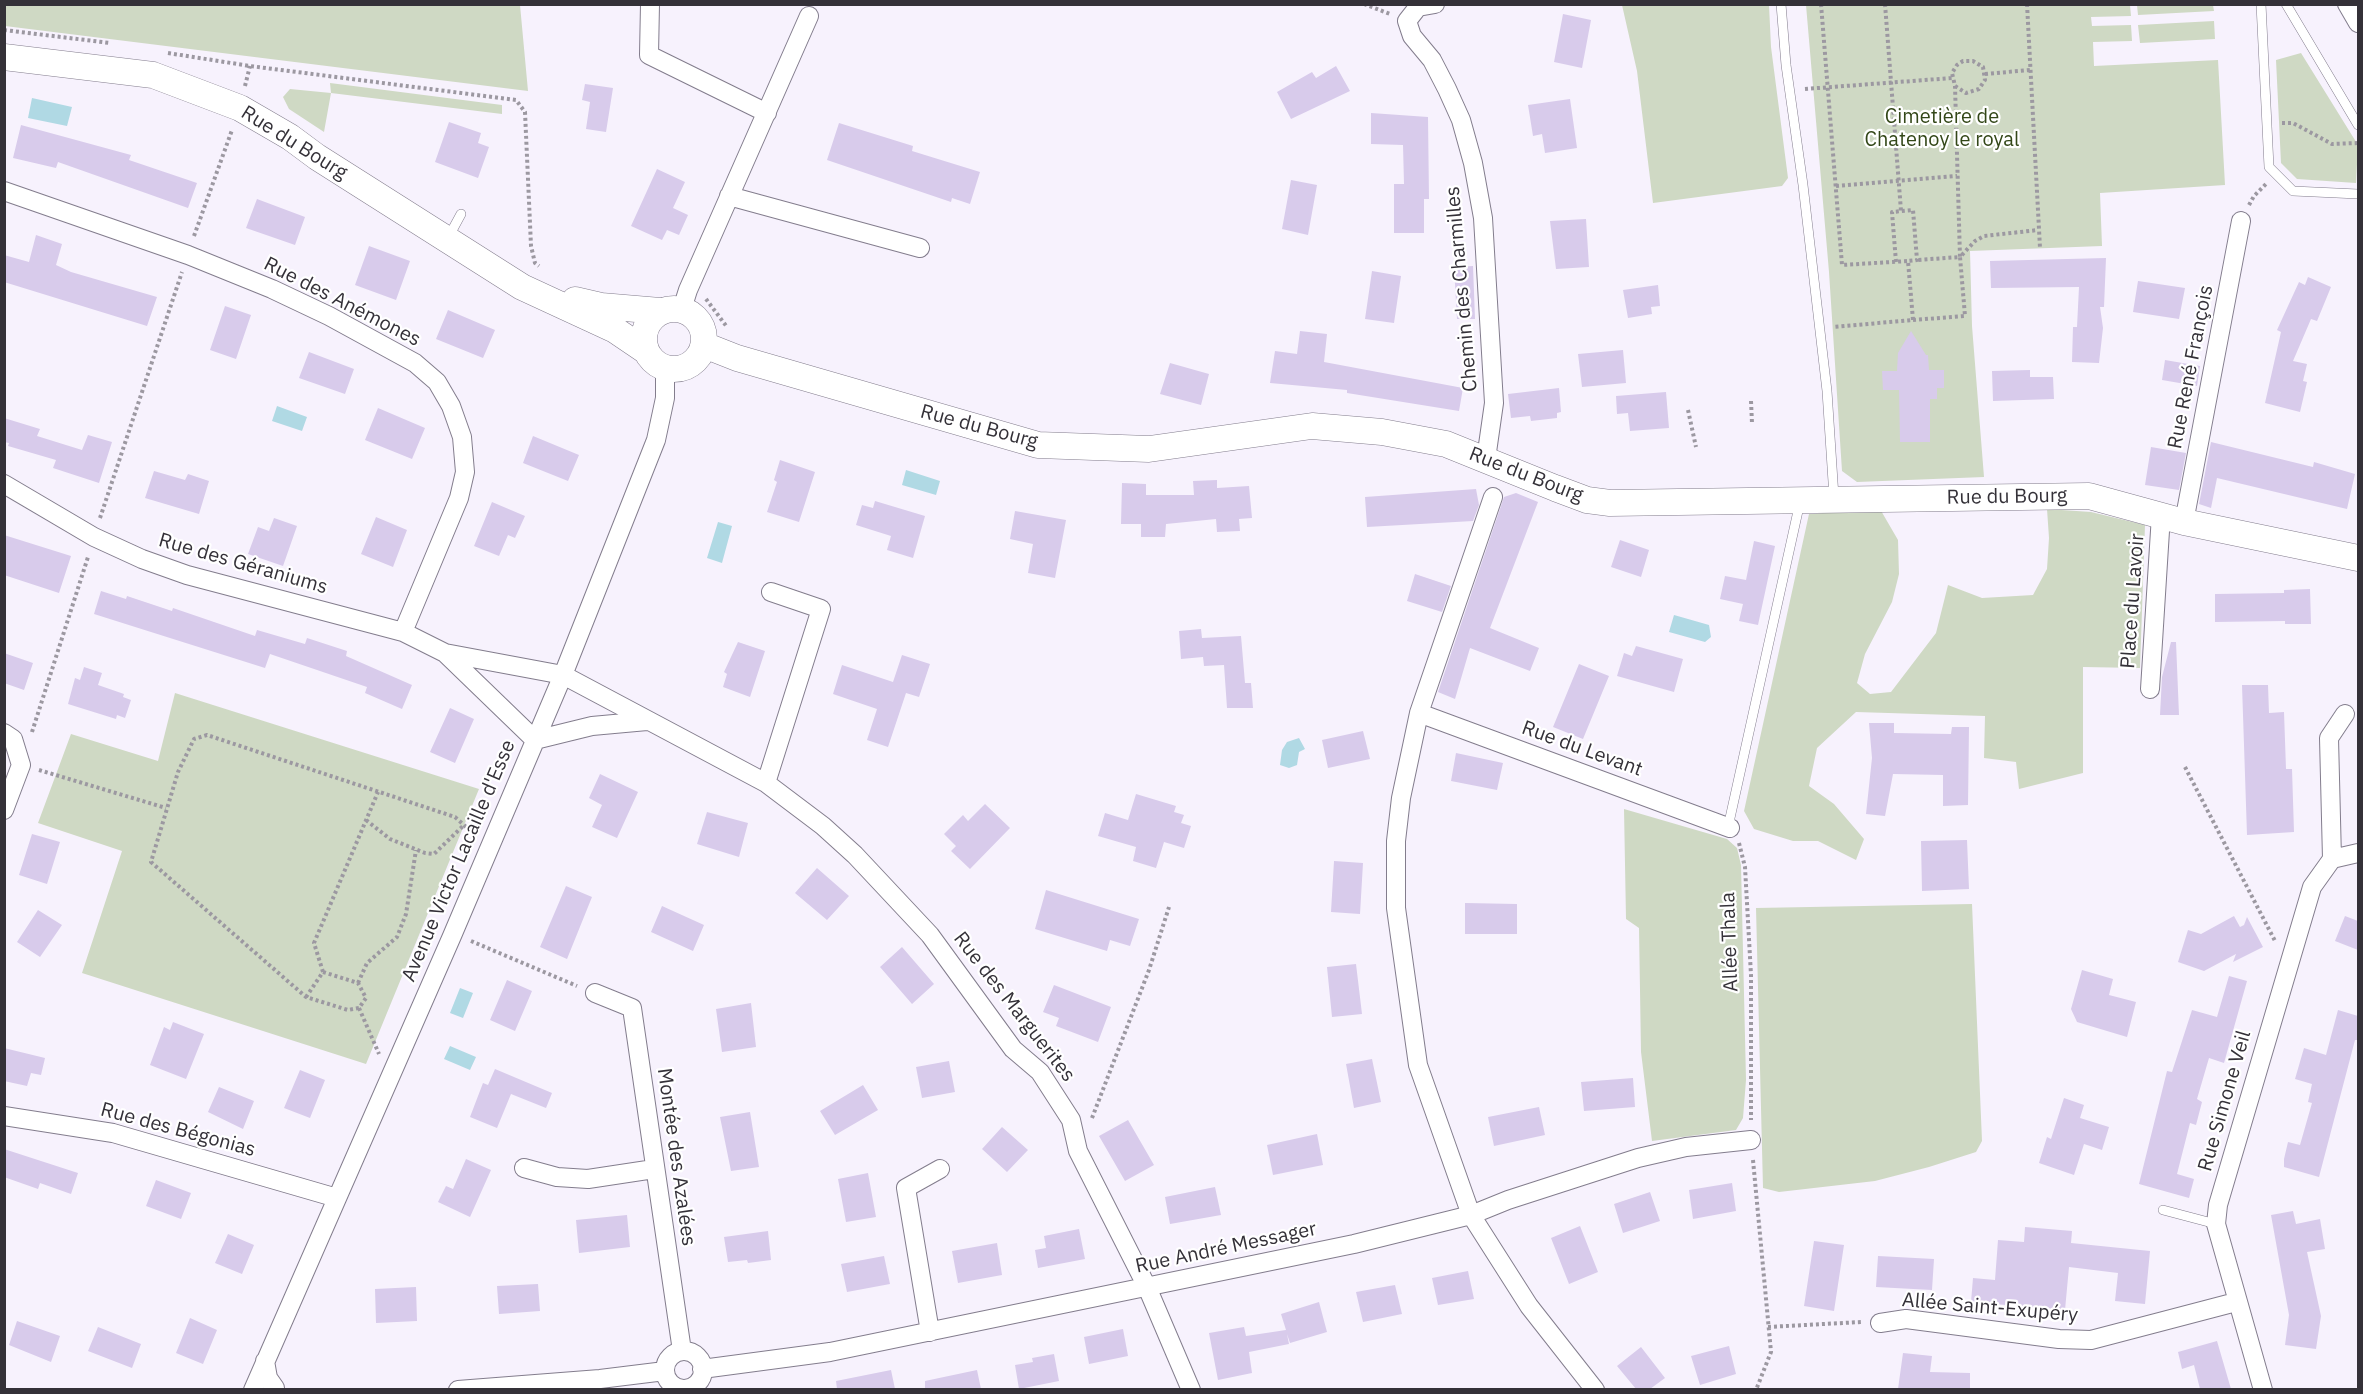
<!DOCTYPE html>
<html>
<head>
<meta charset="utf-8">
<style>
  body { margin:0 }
  #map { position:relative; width:2363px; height:1394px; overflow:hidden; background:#f7f2fd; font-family:"IBM Plex Sans",sans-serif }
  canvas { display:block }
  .frame { position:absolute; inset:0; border:6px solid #343138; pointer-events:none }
</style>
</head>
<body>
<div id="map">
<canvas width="2363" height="1394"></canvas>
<div class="frame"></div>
</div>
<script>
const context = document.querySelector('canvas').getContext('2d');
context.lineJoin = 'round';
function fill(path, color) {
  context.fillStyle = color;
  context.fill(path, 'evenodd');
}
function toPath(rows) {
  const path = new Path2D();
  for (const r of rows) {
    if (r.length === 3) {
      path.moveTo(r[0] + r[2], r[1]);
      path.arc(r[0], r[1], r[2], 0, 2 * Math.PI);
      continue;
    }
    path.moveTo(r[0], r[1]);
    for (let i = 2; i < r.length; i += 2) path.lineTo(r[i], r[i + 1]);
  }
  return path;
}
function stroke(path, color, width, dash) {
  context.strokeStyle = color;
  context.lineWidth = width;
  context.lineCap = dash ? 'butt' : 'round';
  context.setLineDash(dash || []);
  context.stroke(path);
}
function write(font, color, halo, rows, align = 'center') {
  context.font = font + ' "IBM Plex Sans",sans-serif';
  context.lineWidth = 4.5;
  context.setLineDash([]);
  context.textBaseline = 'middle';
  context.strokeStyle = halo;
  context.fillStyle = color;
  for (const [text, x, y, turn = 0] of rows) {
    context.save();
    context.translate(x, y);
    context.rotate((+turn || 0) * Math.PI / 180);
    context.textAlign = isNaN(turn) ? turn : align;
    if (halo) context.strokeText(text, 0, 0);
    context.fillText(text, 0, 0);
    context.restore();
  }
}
const green = toPath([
  [5,4,520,5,528,91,5,26],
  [1622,5,1769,5,1771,47,1788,178,1782,186,1653,203,1637,71],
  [1806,5,2130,5,2131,16,2091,17,2092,26,2131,25,2132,41,2093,42,2094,66,2218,60,2225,185,2100,193,2102,246,1970,251,1972,326,1984,477,1857,482,1842,471,1829,272],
  [2137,5,2213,5,2214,11,2138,15],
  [2214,21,2215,39,2140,43,2138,25],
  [2301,53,2358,145,2356,183,2297,179,2281,163,2276,60],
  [330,83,502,105,502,114,331,93,324,132,289,109,283,97,290,89,331,93],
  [1880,509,1898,540,1899,574,1892,602,1865,654,1857,683,1870,694,1891,692,1936,633,1948,585,1982,598,2033,595,2047,569,2049,538,2047,509,2091,512,2145,525,2140,668,2083,667,2083,773,2019,789,2016,762,1984,758,1985,716,1856,712,1817,748,1809,786,1834,804,1864,839,1856,860,1818,841,1793,841,1754,829,1744,811,1809,514],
  [175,693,479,789,366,1064,82,973,122,851,38,823,71,734,158,761],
  [1624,809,1727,839,1737,848,1741,865,1746,1080,1743,1118,1736,1130,1652,1141,1641,1052,1639,928,1626,919],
  [1972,904,1982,1141,1976,1152,1929,1167,1875,1181,1779,1192,1763,1188,1756,908]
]);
const water = toPath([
  [32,98,72,107,67,126,28,118],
  [277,406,307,417,302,431,272,421],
  [906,470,940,481,936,495,902,485],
  [718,522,732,526,722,563,707,558],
  [1674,615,1709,625,1711,637,1705,642,1669,632],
  [1299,738,1305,749,1299,752,1297,765,1289,768,1280,765,1282,750,1287,742],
  [460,988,473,993,463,1018,450,1013],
  [450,1046,476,1057,470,1070,444,1059]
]);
const building = toPath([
  [1563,14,1591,20,1582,68,1554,62],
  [1336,66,1350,91,1291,119,1277,92,1312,72,1316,78],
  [585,84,613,88,606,132,586,129,590,102,582,100],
  [1570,99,1577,148,1545,153,1542,134,1533,136,1528,105],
  [1371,113,1428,117,1429,199,1424,199,1424,233,1394,233,1394,184,1404,184,1403,145,1371,144],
  [449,122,481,133,478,143,489,147,478,178,435,162],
  [839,123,913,146,912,151,980,172,970,204,952,198,951,202,827,160],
  [21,125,131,155,129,160,197,183,188,208,58,162,56,168,13,158],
  [657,169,685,182,673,208,688,215,679,235,667,230,662,240,631,226],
  [1291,180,1317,185,1308,235,1282,229],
  [257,199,305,217,295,245,246,228],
  [1586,219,1589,267,1556,269,1550,221],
  [36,235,62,244,56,265,71,272,157,297,147,326,4,282,4,255,29,262],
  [369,246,410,261,396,300,355,285],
  [2106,258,2104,307,2100,307,2103,328,2099,363,2072,362,2073,327,2077,327,2079,287,1991,288,1990,261],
  [1473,266,1475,319,1457,319,1454,267],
  [1372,271,1401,276,1394,323,1365,319],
  [2308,277,2331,287,2317,321,2311,319,2293,361,2307,364,2303,381,2307,382,2300,412,2265,403,2281,332,2277,330,2299,282,2305,285],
  [2138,281,2185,288,2179,319,2133,312],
  [1658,285,1660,306,1651,307,1652,314,1628,318,1623,290],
  [225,306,251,315,236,359,210,350],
  [448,310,495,330,483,358,436,339],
  [1300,331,1327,334,1324,362,1463,388,1459,411,1347,393,1347,390,1270,383,1275,351,1297,354],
  [1911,331,1926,355,1928,355,1929,370,1944,370,1944,388,1937,388,1937,399,1930,399,1930,442,1900,442,1899,390,1883,390,1882,371,1897,371,1898,353],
  [1623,350,1626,383,1582,387,1578,354],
  [309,352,354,369,345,394,299,378],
  [2165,360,2200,366,2197,386,2162,380],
  [1170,363,1209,374,1201,405,1160,394],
  [2030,370,2030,377,2053,377,2054,399,1993,401,1992,371],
  [1559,388,1561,412,1557,413,1557,418,1531,421,1530,416,1511,418,1508,394],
  [1666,392,1669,428,1630,431,1628,413,1617,414,1616,396],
  [378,408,425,428,412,459,365,440],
  [4,418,40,429,37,436,82,450,88,435,112,442,99,483,53,468,56,460,8,446,9,443,4,442],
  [533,436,579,455,568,481,523,463],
  [2211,442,2313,467,2314,462,2355,474,2347,509,2217,478,2211,508,2199,504],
  [2151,447,2186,453,2179,490,2145,485],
  [780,460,815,472,799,522,767,512,777,482,774,480],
  [154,471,185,480,188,474,209,481,199,514,145,498],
  [1217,480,1217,488,1249,486,1252,518,1239,519,1240,531,1217,532,1216,519,1166,524,1165,537,1141,537,1141,524,1121,524,1122,483,1146,484,1146,495,1194,495,1193,481],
  [1476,489,1479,505,1473,521,1367,527,1365,497],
  [1516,493,1538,502,1490,628,1539,648,1530,671,1470,648,1455,699,1438,692,1504,497],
  [875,501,925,516,913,558,887,550,891,536,856,525,862,505,873,508],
  [492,502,525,516,515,538,508,535,499,556,474,546],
  [1015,511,1066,520,1055,578,1028,573,1033,544,1010,539],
  [376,517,407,530,393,567,361,554],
  [274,518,297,526,283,566,248,554,258,527,269,531],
  [4,535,71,556,59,593,4,575],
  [1620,540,1649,550,1641,577,1611,567],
  [1754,541,1775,546,1758,625,1739,621,1743,604,1720,599,1725,576,1746,580],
  [1415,574,1451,586,1442,612,1407,601],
  [2310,589,2311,624,2285,624,2285,621,2215,622,2215,594,2284,593,2284,590],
  [101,591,126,599,127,596,172,611,173,608,255,636,257,630,305,644,307,638,347,651,346,656,412,685,402,709,365,693,367,687,270,654,265,668,94,614],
  [1201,629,1202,638,1241,636,1245,683,1251,683,1253,708,1227,708,1224,665,1204,666,1203,657,1181,659,1179,631],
  [738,642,765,651,750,697,723,687,727,674,724,672],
  [2171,642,2176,642,2179,715,2160,715,2162,677],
  [1636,646,1683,659,1674,692,1617,676,1624,653,1632,656],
  [4,653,33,663,24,690,4,683],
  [902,655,930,664,919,697,906,693,888,747,867,740,877,709,833,694,842,665,893,682],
  [1579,664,1609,676,1583,739,1553,727],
  [84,667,102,673,98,685,124,694,123,697,131,700,125,718,117,715,116,719,68,704,75,678,80,680],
  [2242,685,2268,685,2269,713,2284,712,2286,769,2292,769,2294,832,2247,835],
  [450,708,474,719,455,763,430,752],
  [1869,723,1894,723,1894,733,1951,734,1952,727,1969,727,1968,805,1943,806,1943,775,1893,774,1885,816,1866,814,1872,758],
  [1363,731,1370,759,1328,768,1322,740],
  [1456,753,1503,763,1497,790,1451,781],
  [600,774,638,792,617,838,592,827,602,805,589,798],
  [1136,794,1176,806,1174,812,1184,815,1181,823,1191,826,1184,848,1164,842,1156,868,1133,861,1136,847,1098,836,1105,813,1128,820],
  [985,804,1010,828,970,869,951,851,956,846,944,834,963,815,968,821],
  [707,812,748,823,739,857,697,844],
  [32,834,60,842,47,884,19,875],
  [1967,840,1969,889,1922,891,1921,841],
  [1334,861,1363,863,1360,914,1331,912],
  [817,868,849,896,827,920,795,893],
  [566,886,592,897,567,959,540,947],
  [1046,890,1139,919,1130,946,1110,940,1107,951,1035,929],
  [1465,903,1517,904,1517,934,1465,934],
  [662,906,704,925,693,951,651,932],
  [38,910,62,925,40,957,17,942],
  [2234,916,2240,927,2244,925,2247,917,2263,947,2233,962,2236,954,2204,971,2178,962,2188,930,2201,934],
  [2345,916,2358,921,2358,950,2335,941],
  [902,947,934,984,912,1004,880,967],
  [1356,964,1362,1014,1332,1017,1327,967],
  [2082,970,2113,979,2109,995,2136,1002,2127,1037,2077,1022,2071,1009],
  [2229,976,2247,981,2224,1063,2209,1058,2197,1099,2202,1102,2196,1125,2190,1123,2177,1174,2194,1179,2189,1198,2139,1184,2167,1071,2172,1072,2192,1010,2217,1017],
  [507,980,532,991,515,1031,490,1020],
  [1054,985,1111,1007,1098,1042,1056,1026,1059,1018,1043,1012],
  [751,1003,756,1047,722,1052,716,1009],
  [2338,1010,2358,1016,2358,1040,2355,1040,2319,1177,2284,1167,2284,1159,2288,1142,2300,1145,2312,1103,2308,1102,2312,1084,2295,1079,2304,1048,2326,1055],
  [173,1022,204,1034,186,1079,150,1065,164,1027,170,1030],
  [4,1048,45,1058,41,1075,31,1073,27,1086,4,1081],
  [1372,1059,1381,1102,1354,1108,1346,1064],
  [949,1061,955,1092,922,1098,916,1067],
  [495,1069,552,1093,546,1108,511,1094,497,1128,470,1117,483,1083,488,1085],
  [300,1070,325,1080,310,1118,284,1108],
  [1633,1078,1635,1107,1584,1111,1581,1082],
  [863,1085,878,1110,835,1135,820,1111],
  [219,1087,254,1101,243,1129,208,1112],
  [2064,1098,2084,1105,2080,1118,2109,1127,2102,1150,2084,1144,2074,1175,2039,1163,2047,1137,2051,1139],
  [1539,1107,1545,1135,1494,1146,1488,1117],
  [750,1112,759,1167,731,1171,720,1117],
  [1128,1120,1154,1165,1125,1181,1099,1136],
  [1002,1127,1028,1150,1007,1172,982,1149],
  [1317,1134,1323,1165,1273,1175,1267,1145],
  [4,1149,78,1173,71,1194,40,1183,38,1189,4,1177],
  [466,1159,491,1170,470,1217,438,1202,446,1186,453,1189],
  [868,1173,876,1217,846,1222,838,1179],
  [156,1180,191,1193,181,1219,146,1206],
  [1732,1183,1736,1211,1693,1219,1689,1190],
  [1215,1187,1221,1215,1170,1224,1165,1197],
  [1650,1192,1660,1221,1623,1233,1614,1204],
  [2293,1211,2296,1224,2320,1219,2325,1249,2307,1252,2321,1316,2316,1349,2285,1345,2289,1315,2271,1215],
  [627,1215,630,1247,579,1253,576,1220],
  [1580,1226,1598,1272,1569,1284,1551,1238],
  [2025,1227,2072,1231,2071,1243,2150,1251,2145,1304,2115,1301,2118,1273,2069,1267,2065,1310,1971,1302,1973,1278,1995,1280,1998,1240,2024,1242],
  [1079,1229,1085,1259,1038,1268,1035,1250,1046,1248,1044,1236],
  [768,1231,771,1260,748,1263,747,1260,728,1262,724,1237],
  [228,1234,254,1245,242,1274,215,1263],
  [1814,1241,1844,1245,1834,1311,1804,1306],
  [997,1243,1002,1275,958,1283,952,1251],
  [884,1256,890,1284,847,1292,841,1264],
  [1878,1256,1934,1259,1932,1290,1876,1287],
  [1468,1271,1474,1299,1438,1305,1432,1278],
  [538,1284,540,1311,499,1314,497,1286],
  [1395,1285,1402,1314,1363,1322,1356,1292],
  [416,1287,417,1321,376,1323,375,1289],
  [1319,1302,1327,1332,1290,1343,1287,1334,1289,1344,1249,1352,1252,1373,1218,1380,1209,1333,1244,1327,1246,1336,1286,1330,1281,1314],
  [190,1318,217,1330,203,1364,176,1353],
  [17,1321,60,1336,51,1362,9,1345],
  [98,1327,141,1344,132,1368,88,1351],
  [1123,1329,1128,1356,1089,1364,1084,1337],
  [2217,1341,2231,1389,2200,1389,2194,1365,2182,1369,2178,1352],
  [1729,1346,1736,1374,1700,1385,1691,1356],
  [1641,1347,1665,1378,1650,1389,1636,1389,1617,1366],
  [1903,1353,1932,1356,1930,1372,1970,1373,1970,1389,1898,1389],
  [1054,1354,1059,1381,1019,1389,1015,1365,1033,1362,1032,1358],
  [891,1370,895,1389,837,1389,836,1381],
  [977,1370,981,1389,925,1389,925,1381]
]);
const path = toPath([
  [1364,4,1390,14],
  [1821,4,1842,265,1908,261,1913,320,1833,327],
  [1885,4,1901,211],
  [2027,4,2040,248],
  [4,30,110,43],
  [168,53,250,66,516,100,525,112,531,246,535,263,539,266],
  [1985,74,2030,70],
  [245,86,250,66],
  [1955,86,1966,93,1979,89,1985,80,1983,67,1973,61,1963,61,1957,65,1952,73,1955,86,1960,257,1975,241,1984,236,2038,230],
  [1805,89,1952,78],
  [2282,123,2293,123,2332,144,2358,143],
  [1836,186,1957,176],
  [2249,205,2254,196,2267,183],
  [194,236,232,130],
  [1896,262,1892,212,1913,210,1917,260,1908,261],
  [706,299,727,327],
  [1913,320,1965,316,1960,257,1917,260],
  [1751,401,1752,423],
  [1688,410,1696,447],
  [100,518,182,272],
  [32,732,88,557],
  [2185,767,2275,941],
  [39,770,166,808],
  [366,820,390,839,425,853,434,854,463,826],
  [1739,843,1745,867,1751,975,1751,1120],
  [471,941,577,986],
  [323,972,358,983,366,998,359,1008,348,1010,306,997,151,862,178,772,194,739,207,735,455,817,474,834],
  [323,972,314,943,378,792],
  [358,983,367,963,397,937,406,914,416,850],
  [306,997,323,972],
  [359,1008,379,1054],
  [1092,1118,1149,970,1169,907],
  [1753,1160,1771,1352,1756,1390],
  [1768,1327,1861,1322]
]);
const lane = toPath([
  [1781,4,1786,65,1803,185,1827,391,1834,497],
  [2261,4,2269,167,2293,191,2358,194],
  [2286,4,2358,125],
  [448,238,461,214],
  [1730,828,1730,818,1800,502],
  [2163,1210,2216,1224]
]);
const street = toPath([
  [650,4,649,55,767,113],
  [1435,4,1418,7,1407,21,1412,36,1432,60,1447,89,1461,120,1473,163,1483,218,1494,403,1486,459],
  [2347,4,2358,23],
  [4,191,188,255,272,289,329,316,415,363,437,382,451,406,462,437,465,472,459,498,403,632],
  [729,196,920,248],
  [682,309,688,290,809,16],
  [4,484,94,537,142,559,187,575,403,632,445,653,563,675,766,783,823,826,855,855,930,935,1013,1049,1040,1072,1071,1120,1078,1151,1147,1287,1191,1390],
  [1493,497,1419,713,1401,798,1396,841,1396,908,1418,1065,1471,1215,1529,1306,1595,1390],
  [2184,522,2241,221],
  [445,653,535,740],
  [2150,689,2161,515],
  [1419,713,1730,828],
  [4,733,13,739,21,765,4,810],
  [535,740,592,726,647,721],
  [766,783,821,609,771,592],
  [2332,859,2329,738,2345,714],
  [595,993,632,1008,682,1351],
  [4,1116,113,1133,337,1198],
  [524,1168,557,1177,588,1179,654,1169],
  [1880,1323,1906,1319,2059,1339,2091,1340,2236,1302],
  [930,1332,906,1188,940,1169],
  [684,1370,19],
  [265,1361,268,1378,275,1388],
  [702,1369,830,1352,1354,1244,1471,1215,1508,1200,1638,1158,1686,1147,1751,1140],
  [253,1390,452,936,563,675,656,440,665,398,665,368],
  [458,1390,600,1379,665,1371],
  [2263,1390,2216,1224,2218,1205,2312,887,2332,859,2358,853]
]);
const secondary = toPath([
  [4,57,153,75,240,108,290,137,317,157,522,287,615,330,646,351],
  [575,300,601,306,660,311],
  [674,339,30],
  [704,345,737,358,1038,445,1149,449,1312,426,1382,432,1446,444,1555,488,1587,500,1610,503,2089,496,2184,522,2358,558]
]);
const parkNames = [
  ["Cimetière de",1942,117],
  ["Chatenoy le royal",1942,140]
];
const streetNames = [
  ["Rue du Bourg",294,143,32],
  ["Chemin des Charmilles",1462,289,-95],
  ["Rue des Anémones",342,302,27],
  ["Rue René François",2191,367,-79],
  ["Rue du Bourg",979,427,15],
  ["Rue du Bourg",1526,475,21],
  ["Rue du Bourg",2007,497,-1],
  ["Rue des Géraniums",243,564,16],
  ["Place du Lavoir",2133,601,-86],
  ["Rue du Levant",1582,749,20],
  ["Avenue Victor Lacaille d'Esse",459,861,-67],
  ["Allée Thala",1730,942,-92],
  ["Rue des Marguerites",1014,1007,52],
  ["Rue Simone Veil",2225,1101,-74],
  ["Rue des Bégonias",178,1130,15],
  ["Montée des Azalées",676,1157,82],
  ["Rue André Messager",1226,1248,-12],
  ["Allée Saint-Exupéry",1990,1308,5]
];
fill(green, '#cfd9c4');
fill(water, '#b0d9e4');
fill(building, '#d8cbeb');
stroke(lane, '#837d8d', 10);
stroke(street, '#837d8d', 20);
stroke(secondary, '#837d8d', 27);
stroke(path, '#9c98a1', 4, [3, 3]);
stroke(lane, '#fff', 9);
stroke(street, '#fff', 18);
stroke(secondary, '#fff', 26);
write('20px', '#334718', '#fff', parkNames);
write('20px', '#343138', '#fff', streetNames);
</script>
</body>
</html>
